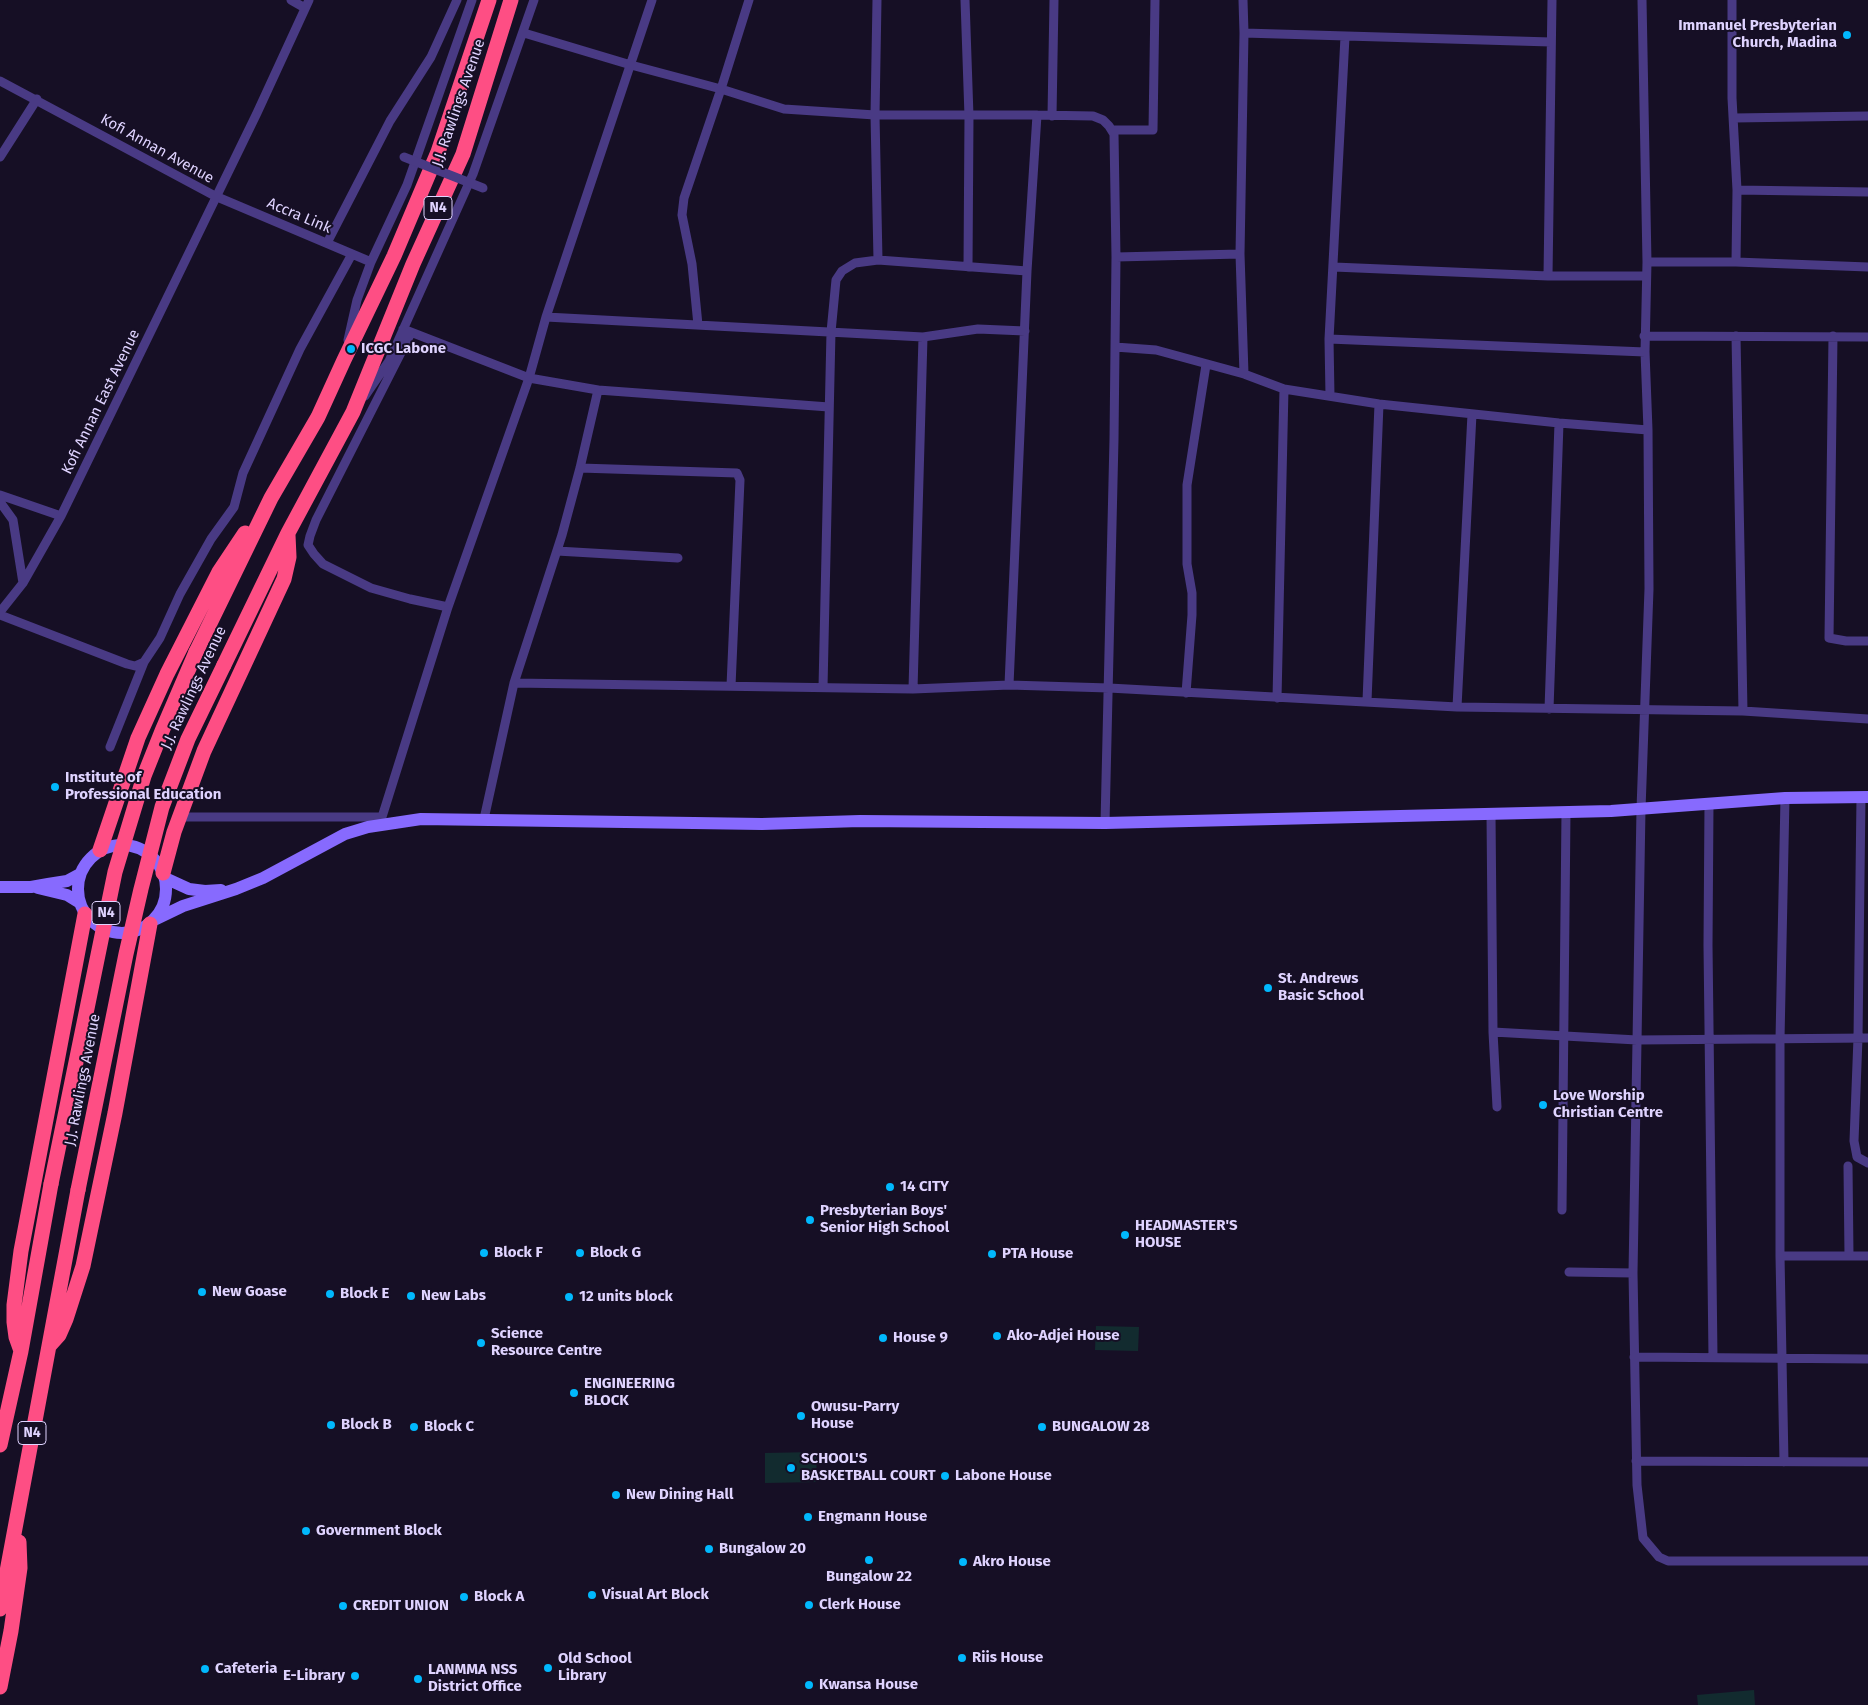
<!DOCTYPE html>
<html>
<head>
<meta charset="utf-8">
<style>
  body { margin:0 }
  canvas { display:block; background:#160f25 }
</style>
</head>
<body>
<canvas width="1868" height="1705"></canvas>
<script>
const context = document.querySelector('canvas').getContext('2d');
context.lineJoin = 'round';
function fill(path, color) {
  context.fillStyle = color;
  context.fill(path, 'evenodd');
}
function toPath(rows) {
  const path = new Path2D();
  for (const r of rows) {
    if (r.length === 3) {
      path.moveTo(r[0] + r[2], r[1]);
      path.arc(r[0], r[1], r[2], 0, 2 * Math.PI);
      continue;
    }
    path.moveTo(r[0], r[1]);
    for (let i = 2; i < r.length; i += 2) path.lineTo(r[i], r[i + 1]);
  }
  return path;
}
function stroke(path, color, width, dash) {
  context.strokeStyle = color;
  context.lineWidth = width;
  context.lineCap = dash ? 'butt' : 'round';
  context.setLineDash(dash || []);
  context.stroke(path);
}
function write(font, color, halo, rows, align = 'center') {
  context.font = font + ' "Fira Sans",sans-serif';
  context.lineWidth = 4;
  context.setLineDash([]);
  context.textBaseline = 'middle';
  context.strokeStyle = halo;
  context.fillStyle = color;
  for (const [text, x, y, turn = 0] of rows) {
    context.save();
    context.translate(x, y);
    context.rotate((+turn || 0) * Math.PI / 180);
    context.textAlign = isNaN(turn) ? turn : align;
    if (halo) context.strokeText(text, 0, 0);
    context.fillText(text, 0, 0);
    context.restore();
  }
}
const green = toPath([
  [1096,1326,1139,1327,1138,1351,1095,1350],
  [816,1452,817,1482,765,1483,765,1453],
  [1754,1690,1755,1705,1698,1705,1697,1695]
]);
const street = toPath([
  [291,0,305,8],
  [965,0,969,116,968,267],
  [1243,0,1244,33,1240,254,1244,374],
  [1642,0,1647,262,1645,352,1648,430,1649,589,1641,809,1633,1273,1637,1485,1643,1538,1659,1557,1668,1561,1868,1561],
  [1732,0,1732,98,1737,190,1736,262],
  [524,33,631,65,721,89,784,109,875,115,1037,115,1093,116,1103,120,1109,126,1114,134,1116,257,1114,439,1105,823],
  [1244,33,1551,42],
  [0,81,215,196,371,262],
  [1052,116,1054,0],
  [1734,118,1868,116],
  [1112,130,1153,130,1155,0],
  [0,157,37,99],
  [1737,190,1868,192],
  [327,243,390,121,431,57,457,0],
  [1116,257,1240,254],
  [878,260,1027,271,1009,685],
  [1647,262,1736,262,1868,267],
  [1334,267,1548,276,1646,276],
  [1027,271,1037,115],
  [1548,276,1552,0],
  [546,317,923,337,978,329,1025,331],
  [698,325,692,264,682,215,684,198,721,89,749,0],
  [403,329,529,378,598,390,829,407],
  [411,333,316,520,310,536,308,545,314,554,323,564,371,588,410,599,448,607],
  [1644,336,1868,337],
  [1736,336,1743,711],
  [1833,336,1829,638,1846,641,1868,641],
  [1329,339,1645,352],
  [348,340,357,300,371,262,407,185,472,0],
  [1115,347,1156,350,1244,374,1284,389,1379,404,1559,423,1648,430],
  [365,396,389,361,473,174,534,0],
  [1330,396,1329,339,1345,37],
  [580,468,737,473,740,480,731,686],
  [0,495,61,516],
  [0,502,13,520,23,583],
  [557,551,678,558],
  [0,612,23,583,61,516,257,113,309,0],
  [0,615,127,664,135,666,144,662],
  [514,683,913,689,1009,685,1109,688,1457,707,1743,711,1868,719],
  [823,687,831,332,836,280,842,271,855,263,878,260,875,115,877,0],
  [913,689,923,337],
  [1186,693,1192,615,1192,593,1187,564,1187,485,1206,365],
  [1277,698,1284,389],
  [1367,701,1379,404],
  [1457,707,1472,414],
  [1549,709,1559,423],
  [110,747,144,662,160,638,180,594,211,539,234,507,243,473,300,349,352,254],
  [1861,797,1858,1038,1854,1141,1857,1157,1868,1163],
  [1709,804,1708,945,1713,1357],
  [1491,814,1493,1032,1497,1107],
  [179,817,382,817],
  [484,819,514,683,562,535,580,468,598,390],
  [381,825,382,817,448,607,529,378,546,317,652,0],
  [1493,1032,1637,1040,1868,1038],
  [1848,1166,1849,1256],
  [1562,1210,1566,812],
  [1780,1256,1868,1256],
  [1569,1272,1633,1273],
  [1634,1357,1868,1359],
  [1636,1461,1868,1462],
  [1784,1462,1780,1256,1780,1039,1785,798]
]);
const secondary = toPath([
  [122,889,44],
  [165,878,189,889,205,891,221,890],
  [0,887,31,887,48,884,67,881,80,874],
  [38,888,67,895,80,903],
  [156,919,183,906,236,889,263,878,345,834,368,827,421,819,762,824,860,821,1105,823,1611,811,1785,798,1868,797]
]);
const highway = toPath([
  [196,652,271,498,318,417,344,360,394,256,438,152,489,0],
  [224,665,288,533,353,412,413,264,463,154,511,0],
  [100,850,138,738,167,674,219,572,245,533],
  [163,873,174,832,204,751,284,579,289,557,288,535],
  [50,1345,59,1335,66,1319,83,1266,115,1113,150,924],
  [21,1351,16,1337,14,1322,14,1305,21,1251,85,914],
  [0,1445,21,1351,51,1184],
  [0,1609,78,1190],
  [0,1687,11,1631,20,1568,19,1542]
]);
const streetBridge = toPath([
  [404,157,483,188]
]);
const highwayBridge = toPath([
  [51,1184,115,872,144,776,162,731,196,652],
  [78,1190,126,954,141,889,162,807,188,739,224,665]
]);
const markers = [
  [1847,35,5,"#01b8fd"],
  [351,349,5,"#01b8fd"],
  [55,787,5,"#01b8fd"],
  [1268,988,5,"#01b8fd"],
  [1543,1105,5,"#01b8fd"],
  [890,1187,5,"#01b8fd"],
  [810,1220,5,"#01b8fd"],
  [1125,1235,5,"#01b8fd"],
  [484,1253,5,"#01b8fd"],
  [580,1253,5,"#01b8fd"],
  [992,1254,5,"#01b8fd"],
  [202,1292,5,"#01b8fd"],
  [330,1294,5,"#01b8fd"],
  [411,1296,5,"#01b8fd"],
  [569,1297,5,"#01b8fd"],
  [997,1336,5,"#01b8fd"],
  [883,1338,5,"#01b8fd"],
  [481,1343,5,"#01b8fd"],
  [574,1393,5,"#01b8fd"],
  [801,1416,5,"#01b8fd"],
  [331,1425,5,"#01b8fd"],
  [414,1427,5,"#01b8fd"],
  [1042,1427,5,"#01b8fd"],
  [791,1468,5,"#01b8fd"],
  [945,1476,5,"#01b8fd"],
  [616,1495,5,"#01b8fd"],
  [808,1517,5,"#01b8fd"],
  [306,1531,5,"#01b8fd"],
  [709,1549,5,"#01b8fd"],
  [869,1560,5,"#01b8fd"],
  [963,1562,5,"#01b8fd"],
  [592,1595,5,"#01b8fd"],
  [464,1597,5,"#01b8fd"],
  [809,1605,5,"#01b8fd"],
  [343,1606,5,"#01b8fd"],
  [962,1658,5,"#01b8fd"],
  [548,1668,5,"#01b8fd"],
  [205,1669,5,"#01b8fd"],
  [355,1676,5,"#01b8fd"],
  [418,1679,5,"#01b8fd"],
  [809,1685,5,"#01b8fd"]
];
const shields = [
  [438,208,28],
  [106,913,28],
  [32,1433,28]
];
const shieldNames = [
  ["N4",438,208],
  ["N4",106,913],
  ["N4",32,1433]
];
const poiNames = [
  ["Immanuel Presbyterian",1837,26,"right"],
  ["Church, Madina",1837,43,"right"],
  ["ICGC Labone",361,349],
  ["Institute of",65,778],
  ["Professional Education",65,795],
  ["St. Andrews",1278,979],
  ["Basic School",1278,996],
  ["Love Worship",1553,1096],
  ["Christian Centre",1553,1113],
  ["14 CITY",900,1187],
  ["Presbyterian Boys'",820,1211],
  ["Senior High School",820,1228],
  ["HEADMASTER'S",1135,1226],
  ["HOUSE",1135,1243],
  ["Block F",494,1253],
  ["Block G",590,1253],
  ["PTA House",1002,1254],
  ["New Goase",212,1292],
  ["Block E",340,1294],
  ["New Labs",421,1296],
  ["12 units block",579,1297],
  ["Science",491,1334],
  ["Resource Centre",491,1351],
  ["Ako-Adjei House",1007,1336],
  ["House 9",893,1338],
  ["ENGINEERING",584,1384],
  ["BLOCK",584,1401],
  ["Owusu-Parry",811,1407],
  ["House",811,1424],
  ["Block B",341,1425],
  ["Block C",424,1427],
  ["BUNGALOW 28",1052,1427],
  ["SCHOOL'S",801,1459],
  ["BASKETBALL COURT",801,1476],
  ["Labone House",955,1476],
  ["New Dining Hall",626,1495],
  ["Engmann House",818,1517],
  ["Government Block",316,1531],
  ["Bungalow 20",719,1549],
  ["Akro House",973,1562],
  ["Bungalow 22",869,1577,"center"],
  ["Visual Art Block",602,1595],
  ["Block A",474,1597],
  ["Clerk House",819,1605],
  ["CREDIT UNION",353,1606],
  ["Riis House",972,1658],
  ["Old School",558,1659],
  ["Library",558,1676],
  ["Cafeteria",215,1669],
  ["LANMMA NSS",428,1670],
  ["District Office",428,1687],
  ["E-Library",345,1676,"right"],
  ["Kwansa House",819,1685]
];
const streetNames = [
  ["J.J. Rawlings Avenue",459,103,-71],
  ["Kofi Annan Avenue",157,149,29],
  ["Accra Link",299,216,23],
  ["Kofi Annan East Avenue",101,402,-64],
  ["J.J. Rawlings Avenue",194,688,-65],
  ["J.J. Rawlings Avenue",83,1080,-79]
];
fill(green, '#122b2f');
stroke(street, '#493a84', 9);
stroke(secondary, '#876afe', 12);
stroke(highway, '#fe4e84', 15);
stroke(streetBridge, '#493a84', 9);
stroke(highwayBridge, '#fe4e84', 15);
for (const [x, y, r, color] of markers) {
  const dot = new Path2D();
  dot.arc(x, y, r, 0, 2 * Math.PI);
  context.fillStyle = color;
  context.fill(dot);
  stroke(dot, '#160f25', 2);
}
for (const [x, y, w] of shields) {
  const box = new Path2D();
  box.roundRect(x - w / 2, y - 11.5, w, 23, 4);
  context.fillStyle = '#160f25';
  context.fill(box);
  stroke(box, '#dfd3ff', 1);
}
write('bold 14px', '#dfd3ff', null, shieldNames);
write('bold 15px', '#dfd3ff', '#160f25', poiNames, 'left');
write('15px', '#dfd3ff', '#160f25', streetNames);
</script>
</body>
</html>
